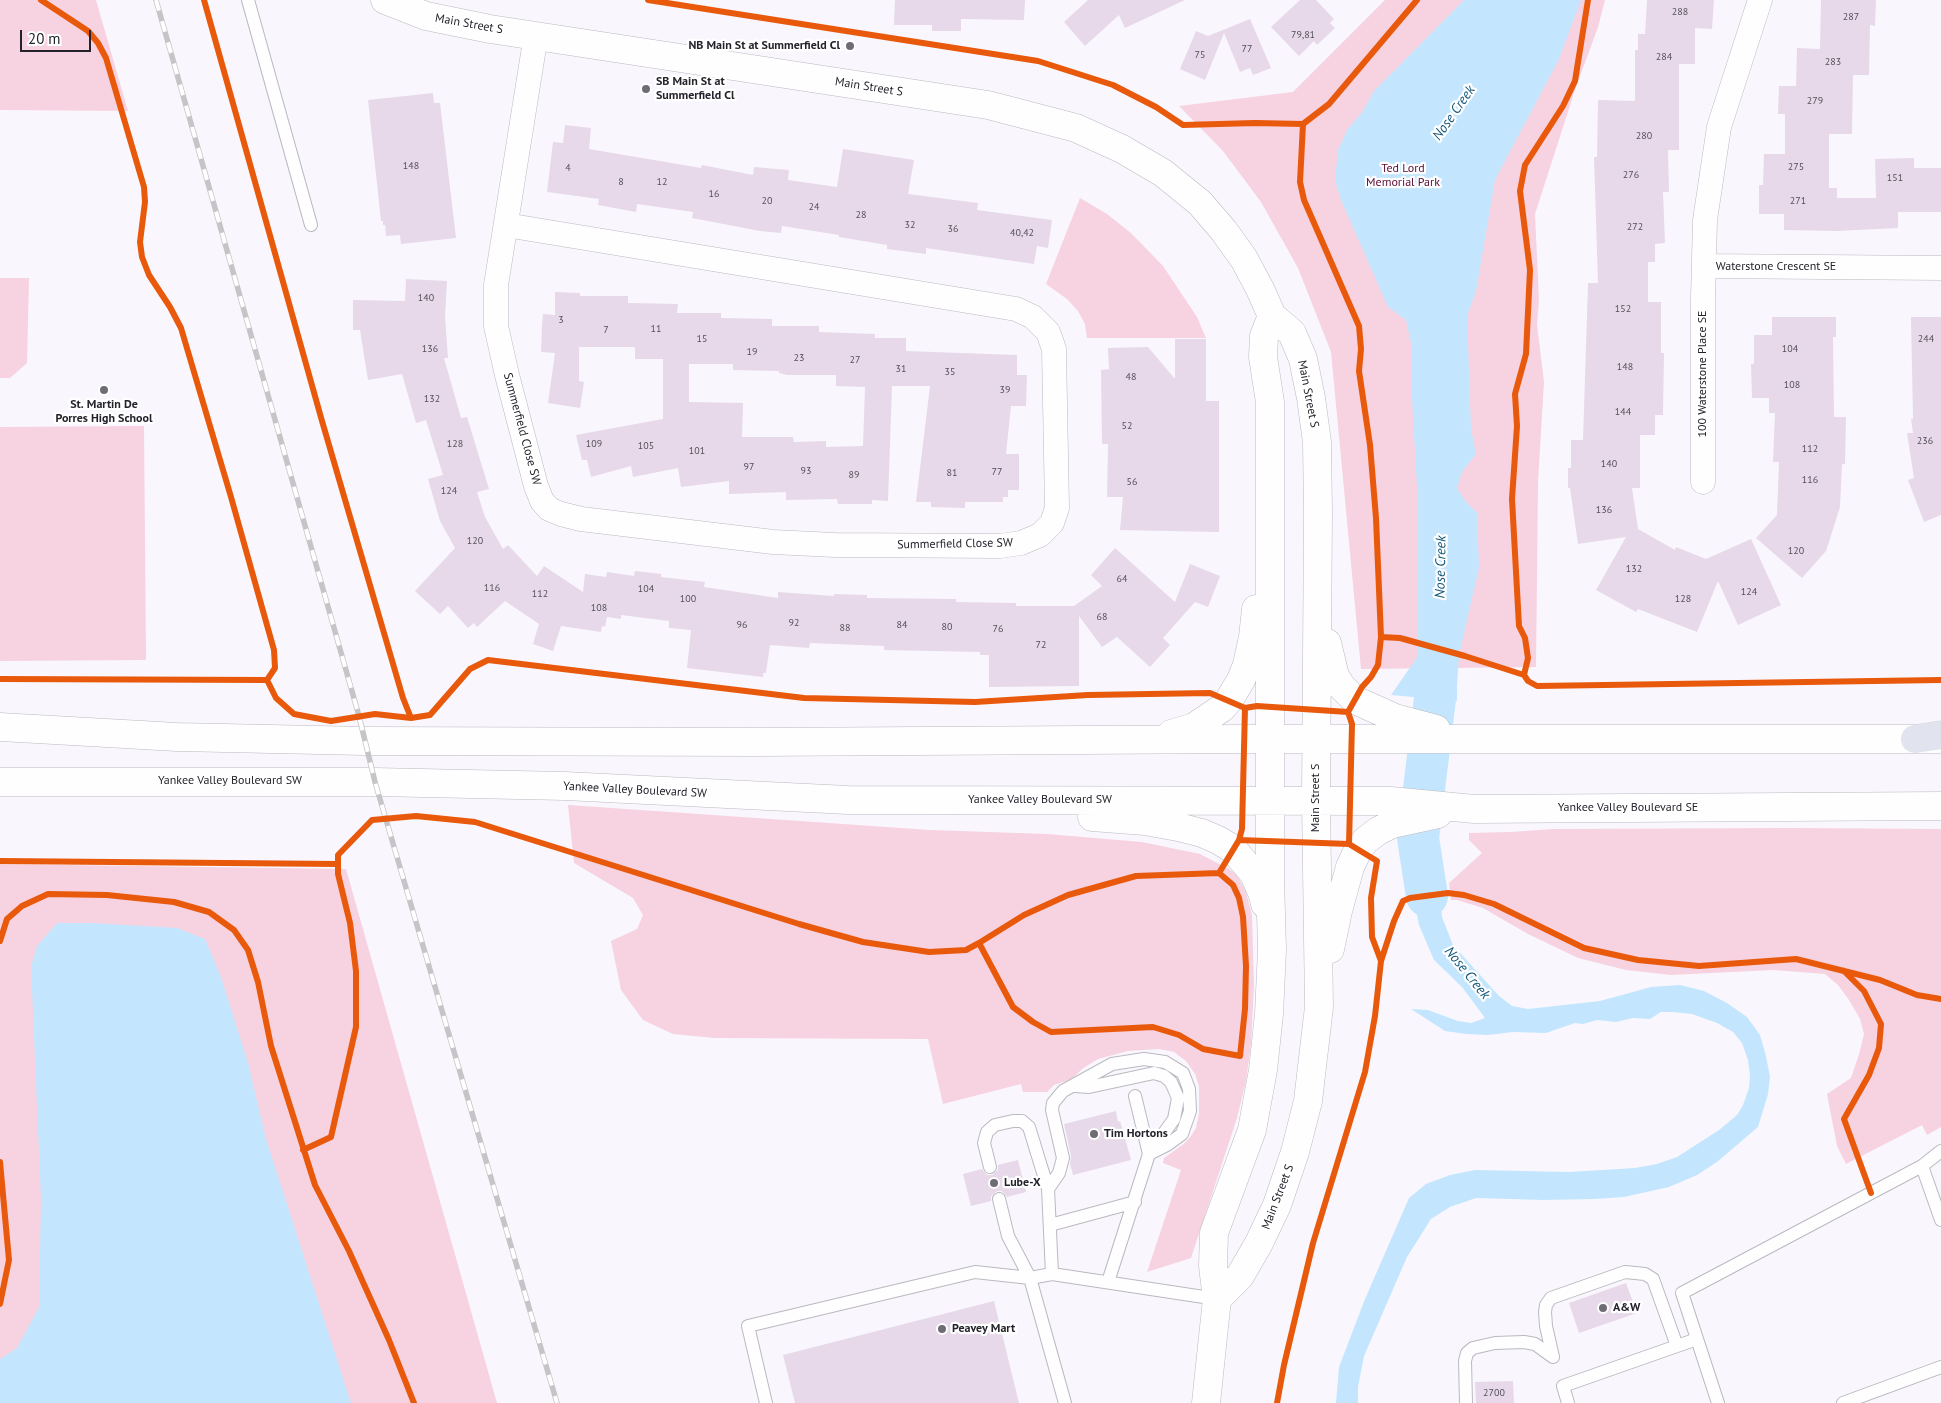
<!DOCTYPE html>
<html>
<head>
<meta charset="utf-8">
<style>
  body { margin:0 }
  #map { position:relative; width:1941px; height:1403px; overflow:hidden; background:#f9f7fd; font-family:"PT Sans",sans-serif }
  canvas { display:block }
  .scale { position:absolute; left:20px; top:30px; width:71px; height:22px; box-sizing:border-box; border:2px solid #24222a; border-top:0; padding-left:6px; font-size:15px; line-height:18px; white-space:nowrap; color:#24222a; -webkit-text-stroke:4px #fff; paint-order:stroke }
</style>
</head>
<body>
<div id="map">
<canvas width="1941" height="1403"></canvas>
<div class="scale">20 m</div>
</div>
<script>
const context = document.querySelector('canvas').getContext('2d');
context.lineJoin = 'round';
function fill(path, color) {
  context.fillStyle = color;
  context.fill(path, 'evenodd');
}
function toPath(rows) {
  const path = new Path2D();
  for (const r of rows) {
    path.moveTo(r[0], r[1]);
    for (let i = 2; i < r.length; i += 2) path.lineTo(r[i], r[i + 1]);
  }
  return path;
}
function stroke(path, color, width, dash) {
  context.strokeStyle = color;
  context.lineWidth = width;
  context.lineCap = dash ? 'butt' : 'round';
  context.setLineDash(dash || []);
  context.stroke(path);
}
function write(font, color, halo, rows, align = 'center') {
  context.font = font + ' "PT Sans",sans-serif';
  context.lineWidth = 4.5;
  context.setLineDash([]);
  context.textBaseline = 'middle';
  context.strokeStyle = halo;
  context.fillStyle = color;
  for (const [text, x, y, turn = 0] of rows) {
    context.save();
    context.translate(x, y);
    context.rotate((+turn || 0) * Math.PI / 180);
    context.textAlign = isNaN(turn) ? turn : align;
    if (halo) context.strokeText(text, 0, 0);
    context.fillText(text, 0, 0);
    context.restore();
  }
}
const green = toPath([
  [0,0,96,0,128,111,0,110],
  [1385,0,1605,0,1598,27,1575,90,1535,214,1539,300,1537,325,1544,382,1538,482,1536,667,1361,669,1331,352,1298,268,1261,202,1223,151,1179,106,1293,92],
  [1080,198,1107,214,1131,233,1163,266,1197,317,1206,338,1087,338,1085,324,1078,311,1067,299,1046,284],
  [0,278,29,278,27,363,10,378,0,378],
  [144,426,146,660,0,661,0,427],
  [568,805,930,830,1047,834,1142,842,1200,854,1229,869,1237,875,1246,892,1252,915,1254,986,1251,1044,1246,1081,1237,1118,1191,1258,1147,1272,1181,1170,1163,1163,1164,1158,1185,1143,1191,1136,1196,1128,1199,1113,1199,1086,1195,1074,1186,1061,1174,1052,1159,1049,1128,1051,1098,1059,1082,1069,1072,1079,1054,1085,1047,1092,1023,1092,1021,1084,943,1104,928,1039,714,1038,673,1034,643,1020,621,990,611,941,637,929,643,915,633,898,574,863],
  [1791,828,1941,829,1941,1127,1927,1135,1922,1125,1846,1164,1837,1146,1827,1094,1851,1078,1860,1051,1864,1034,1860,1019,1849,1000,1838,985,1825,974,1773,970,1671,975,1626,970,1578,958,1528,934,1483,908,1457,900,1451,900,1449,883,1482,853,1469,840,1469,833,1511,832,1553,829],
  [0,864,346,869,497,1403,0,1403]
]);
const water = toPath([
  [1464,0,1581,0,1559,59,1495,180,1476,291,1467,316,1471,429,1476,454,1462,472,1457,488,1466,502,1477,513,1479,568,1457,663,1457,701,1391,695,1418,656,1417,487,1411,380,1411,343,1406,320,1388,307,1341,200,1335,181,1338,150,1347,130,1363,111,1374,91],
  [1430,836,1440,892,1442,917,1453,945,1499,996,1512,1006,1528,1009,1600,1001,1651,987,1680,985,1704,991,1727,1003,1747,1017,1760,1035,1766,1056,1770,1077,1768,1094,1758,1127,1717,1162,1697,1175,1669,1187,1624,1197,1595,1199,1543,1200,1476,1198,1450,1207,1431,1219,1407,1257,1364,1356,1358,1387,1358,1403,1336,1403,1339,1367,1365,1299,1409,1198,1426,1184,1450,1175,1475,1170,1569,1172,1635,1168,1657,1164,1677,1157,1719,1130,1737,1115,1743,1105,1749,1088,1750,1076,1748,1060,1742,1043,1733,1032,1717,1023,1692,1014,1672,1012,1661,1012,1650,1019,1633,1018,1616,1022,1597,1020,1583,1024,1575,1023,1546,1033,1513,1032,1488,1035,1466,1034,1445,1031,1411,1009,1428,1010,1458,1021,1471,1023,1485,1018,1462,987,1434,960,1419,925,1407,863,1406,841],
  [57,923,92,923,177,928,205,939,221,977,248,1063,266,1139,351,1403,0,1403,0,1359,17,1348,39,1307,41,1199,31,967,37,946]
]);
const river = toPath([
  [1427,896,1418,838,1435,699,1439,641]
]);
const building = toPath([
  [895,0,1025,0,1024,20,961,19,961,31,932,31,932,25,894,25],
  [1088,0,1185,0,1125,28,1119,15,1085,46,1064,22],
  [1300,0,1316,0,1334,19,1330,23,1335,28,1317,45,1314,41,1299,56,1271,27],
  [1647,0,1714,0,1712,29,1695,28,1695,64,1679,64,1679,150,1668,150,1669,192,1663,192,1665,243,1655,244,1655,262,1648,262,1648,302,1661,302,1661,353,1664,353,1663,415,1655,415,1655,435,1640,435,1640,488,1632,488,1638,529,1675,550,1676,547,1706,559,1751,539,1781,605,1738,625,1718,581,1697,632,1638,609,1636,612,1596,590,1626,537,1578,544,1570,488,1568,488,1568,468,1571,468,1571,440,1583,440,1588,283,1598,283,1594,157,1597,157,1598,100,1635,101,1635,50,1638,50,1638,34,1645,34],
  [1821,0,1876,0,1875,26,1870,25,1869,75,1853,75,1852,134,1829,134,1829,188,1837,188,1837,198,1876,198,1875,159,1914,158,1914,168,1941,168,1941,212,1898,212,1898,228,1836,231,1784,230,1784,214,1759,214,1759,185,1763,185,1764,154,1785,154,1785,114,1778,114,1779,86,1796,86,1797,48,1820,49],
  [1250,19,1271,68,1253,75,1250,68,1240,72,1224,33,1205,80,1180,69,1196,31,1208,36],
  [433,93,434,103,440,103,456,238,401,244,400,235,386,236,385,225,383,225,383,221,381,221,368,100],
  [565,125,591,128,589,149,701,168,702,165,753,175,754,167,789,170,788,180,837,187,843,149,914,160,908,194,978,203,977,210,1052,220,1048,248,1037,246,1034,264,926,248,926,254,887,249,887,245,839,237,839,235,782,226,781,233,760,231,692,218,693,212,637,204,636,212,598,205,599,199,547,192,553,142,563,143],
  [406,279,447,281,445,316,448,358,444,358,461,418,467,417,489,489,477,492,485,517,503,549,508,545,537,576,544,566,583,592,585,574,606,577,607,572,634,576,635,571,661,574,661,577,705,582,704,587,778,598,778,592,834,596,834,594,867,595,867,598,956,599,956,602,1016,603,1016,606,1074,606,1102,586,1091,575,1115,548,1175,602,1190,564,1220,576,1208,607,1195,602,1163,638,1170,645,1150,667,1117,637,1102,647,1079,616,1079,686,989,687,989,655,980,655,980,652,884,650,884,646,810,643,809,648,770,645,766,673,763,673,763,677,687,668,691,630,669,628,669,621,621,615,621,619,607,617,605,627,602,626,601,632,561,626,553,651,533,644,539,624,505,601,477,627,474,623,468,628,448,606,440,614,415,591,455,548,440,521,428,479,443,475,426,420,416,423,402,374,368,380,360,330,353,330,353,300,405,301],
  [555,292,580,293,580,296,628,296,628,303,678,304,677,313,721,313,721,318,772,319,772,326,819,326,819,332,875,334,875,338,906,338,906,351,1017,355,1017,375,1027,375,1026,406,1011,406,1006,454,1019,454,1019,490,1008,490,1008,497,1003,497,1003,502,965,502,965,508,931,507,931,502,916,502,930,386,892,386,888,501,872,500,872,504,838,504,837,499,786,500,786,492,729,494,729,481,681,487,678,468,633,477,631,466,591,477,587,460,582,460,576,435,663,419,663,359,635,359,635,347,579,347,579,381,584,382,580,408,548,403,555,353,541,352,542,326,543,314,555,315],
  [689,364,733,364,733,370,779,371,779,373,787,375,836,375,836,386,865,387,863,446,826,447,826,441,794,442,793,437,742,437,743,403,689,402],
  [1772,317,1836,317,1836,337,1833,337,1834,417,1846,417,1845,464,1842,464,1840,507,1826,551,1802,578,1756,538,1777,515,1779,462,1773,462,1775,413,1769,413,1769,398,1752,398,1751,364,1754,364,1754,335,1772,335],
  [1911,317,1941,317,1941,515,1924,522,1908,480,1914,478,1907,433,1913,433,1911,419,1913,419],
  [1175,339,1206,339,1206,401,1219,401,1219,532,1120,530,1123,497,1107,497,1108,444,1102,444,1101,370,1109,369,1108,348,1148,347,1175,379],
  [1116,1111,1118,1122,1120,1121,1131,1160,1073,1175,1070,1164,1071,1156,1064,1124],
  [1018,1160,1026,1192,1007,1197,1002,1191,997,1191,991,1196,991,1201,971,1206,963,1174,982,1169,987,1175,992,1175,998,1170,998,1165],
  [1626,1283,1637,1313,1579,1333,1569,1303],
  [994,1301,1019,1403,795,1403,783,1355],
  [1513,1381,1514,1403,1476,1403,1475,1382]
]);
const service = toPath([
  [248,0,311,225],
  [1075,1086,1089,1087,1154,1073,1164,1076,1171,1082,1178,1098,1174,1119,1149,1154,1108,1282],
  [1135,1096,1149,1154],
  [1922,1166,1941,1151],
  [990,1167,984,1143,987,1132,995,1125,1013,1121,1022,1121,1029,1127,1048,1189,1052,1274],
  [1048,1189,1059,1173,1063,1158,1052,1110,1053,1103,1063,1091,1112,1064,1144,1059,1165,1062,1183,1073,1189,1089,1190,1111,1182,1134,1167,1145,1149,1154],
  [999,1199,1008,1236,1030,1278],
  [1050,1225,1135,1202],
  [1553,1357,1546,1326,1545,1312,1546,1305,1551,1298,1625,1272,1645,1274,1653,1279,1677,1346],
  [766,1403,748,1326,975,1272,1030,1278],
  [1065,1403,1030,1278,1052,1274,1217,1299],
  [1466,1403,1465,1361,1467,1353,1473,1348,1495,1343,1524,1342,1535,1344,1553,1357],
  [1568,1403,1563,1386,1697,1339],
  [1718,1403,1682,1293,1922,1166,1941,1220],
  [1843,1403,1941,1367]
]);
const minor = toPath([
  [506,225,1016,309,1033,317,1048,332,1054,349,1057,508,1052,523,1040,535,1021,543,1000,546,835,545,773,542,581,519,561,514,549,509,542,501,536,486,507,375,496,326,496,285,536,35],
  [1704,266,1941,268],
  [1703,482,1703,298,1705,220,1719,127,1760,0]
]);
const secondary = toPath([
  [385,0,426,16,490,29,988,105,1076,128,1122,149,1163,173,1200,203,1224,231,1244,259,1260,289,1272,316,1292,333,1303,359,1311,398,1317,442,1318,512,1316,800,1319,1007,1308,1101,1295,1152,1277,1205,1259,1243,1240,1276,1217,1299],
  [1327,643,1335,676,1341,686,1355,700,1395,718,1436,729],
  [0,727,177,737,365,741,757,742,1244,739,1938,739],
  [1171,734,1194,727,1222,708,1229,700,1241,680,1247,665,1253,637,1256,609],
  [0,782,375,782,565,786,848,800,1391,801,1474,809,1941,806],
  [1092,817,1145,821,1178,827,1202,833,1218,840,1233,849,1254,874,1263,895,1265,904],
  [1330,949,1338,911,1350,867,1358,850,1366,840,1378,831,1392,824,1438,814],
  [1206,1403,1217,1299,1213,1266,1214,1233,1252,1130,1263,1070,1269,1014,1272,950,1270,878,1270,402,1263,357,1264,336,1272,316]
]);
const motorway = toPath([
  [1915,739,1941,735]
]);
const rail = toPath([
  [156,0,359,716,375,782,557,1403]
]);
const cycleway = toPath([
  [41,0,88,31,98,43,106,58,144,187,145,202,140,242,142,257,149,275,170,307,181,328,231,497,274,650,275,668,267,680],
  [204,0,322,421,403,698,411,718,430,715,470,669,488,660,804,698,975,702,1088,695,1210,693,1245,708,1257,706,1348,712],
  [648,0,1038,61,1113,85,1156,107,1183,125,1255,123,1303,124,1300,182,1304,200,1359,326,1361,349,1359,371,1370,445,1376,518,1381,637,1378,665,1371,677,1362,687,1348,712,1352,724,1349,844],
  [1303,124,1329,104,1417,0],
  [1381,637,1400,638,1465,656,1524,675,1528,681,1537,686,1941,680],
  [1524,675,1528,658,1525,638,1519,626,1512,499,1517,426,1515,394,1526,354,1530,270,1520,191,1525,165,1563,106,1575,81,1588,0],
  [0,679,267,680],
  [267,680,276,698,294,714,331,721,375,714,411,718],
  [1239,840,1349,844,1377,861,1371,898,1372,937,1381,961],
  [0,861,338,864],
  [1219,873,1233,885,1239,898,1243,917,1246,966,1245,1009,1240,1056,1203,1049,1179,1035,1153,1027,1051,1032,1033,1022,1013,1007,979,943,1024,915,1068,895,1136,876,1219,873],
  [1219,873,1239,840,1242,829,1245,708],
  [0,941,7,919,22,906,48,894,107,895,174,902,209,912,234,930,248,950,258,982,271,1046,315,1185,349,1251,389,1340,414,1403],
  [1844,971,1864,991,1881,1024,1879,1048,1869,1075,1844,1119,1871,1193],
  [303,1150,331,1137,356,1027,356,971,350,923,338,874,338,855,372,820,416,816,475,822,799,924,863,942,929,952,966,950,979,943],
  [0,1162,9,1260,0,1304],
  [1277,1403,1284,1365,1313,1243,1365,1072,1375,1016,1381,961,1394,921,1403,901,1410,898,1448,893,1464,895,1494,904,1584,948,1638,960,1699,966,1796,959,1880,980,1917,995,1941,999]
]);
const markers = [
  [850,46,5,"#6f6d74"],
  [646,89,5,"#6f6d74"],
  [104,390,5,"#6f6d74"],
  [1094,1134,5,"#6f6d74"],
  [994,1183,5,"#6f6d74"],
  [1603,1308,5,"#6f6d74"],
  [942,1329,5,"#6f6d74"]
];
const numberNames = [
  ["288",1680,12],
  ["287",1851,17],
  ["79,81",1303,35],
  ["77",1247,49],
  ["75",1200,55],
  ["284",1664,57],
  ["283",1833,62],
  ["279",1815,101],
  ["280",1644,136],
  ["148",411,166],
  ["275",1796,167],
  ["4",568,168],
  ["276",1631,175],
  ["151",1895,178],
  ["8",621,182],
  ["12",662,182],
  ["16",714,194],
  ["20",767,201],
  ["271",1798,201],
  ["24",814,207],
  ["28",861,215],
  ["32",910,225],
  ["272",1635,227],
  ["36",953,229],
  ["40,42",1022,233],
  ["140",426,298],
  ["152",1623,309],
  ["3",561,320],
  ["11",656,329],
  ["7",606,330],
  ["15",702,339],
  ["244",1926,339],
  ["136",430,349],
  ["104",1790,349],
  ["19",752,352],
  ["23",799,358],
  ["27",855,360],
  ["148",1625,367],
  ["31",901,369],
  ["35",950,372],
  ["48",1131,377],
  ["108",1792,385],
  ["39",1005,390],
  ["132",432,399],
  ["144",1623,412],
  ["52",1127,426],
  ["236",1925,441],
  ["128",455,444],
  ["109",594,444],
  ["105",646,446],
  ["112",1810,449],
  ["101",697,451],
  ["140",1609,464],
  ["97",749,467],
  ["93",806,471],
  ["77",997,472],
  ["81",952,473],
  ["89",854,475],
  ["116",1810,480],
  ["56",1132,482],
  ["124",449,491],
  ["136",1604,510],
  ["120",475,541],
  ["120",1796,551],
  ["132",1634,569],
  ["64",1122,579],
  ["116",492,588],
  ["104",646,589],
  ["124",1749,592],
  ["112",540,594],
  ["100",688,599],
  ["128",1683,599],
  ["108",599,608],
  ["68",1102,617],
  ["92",794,623],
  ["96",742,625],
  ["84",902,625],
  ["80",947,627],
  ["88",845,628],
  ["76",998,629],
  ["72",1041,645],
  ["2700",1494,1393]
];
const streetNames = [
  ["Main Street S",469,24,10],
  ["Main Street S",869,87,9],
  ["Waterstone Crescent SE",1776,267],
  ["100 Waterstone Place SE",1703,374,-90],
  ["Main Street S",1308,394,79],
  ["Summerfield Close SW",522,429,75],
  ["Summerfield Close SW",955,544,-1],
  ["Yankee Valley Boulevard SW",230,781],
  ["Yankee Valley Boulevard SW",635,790,3],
  ["Main Street S",1316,798,-90],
  ["Yankee Valley Boulevard SW",1040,800],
  ["Yankee Valley Boulevard SE",1628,808],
  ["Main Street S",1278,1197,-69]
];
const poiNames = [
  ["NB Main St at Summerfield Cl",840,46,"right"],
  ["SB Main St at",656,82],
  ["Summerfield Cl",656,96],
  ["St. Martin De",104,405,"center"],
  ["Porres High School",104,419,"center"],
  ["Tim Hortons",1104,1134],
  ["Lube-X",1004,1183],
  ["A&W",1613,1308],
  ["Peavey Mart",952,1329]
];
const parkNames = [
  ["Ted Lord",1403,169],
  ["Memorial Park",1403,183]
];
const waterNames = [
  ["Nose Creek",1454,113,-55],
  ["Nose Creek",1441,567,-89],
  ["Nose Creek",1467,973,51]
];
fill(green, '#f7d2e0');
fill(water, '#c3e6fe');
stroke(river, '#c3e6fe', 42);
fill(building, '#e7d9e9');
stroke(service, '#bbb9c0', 14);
stroke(minor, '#bbb9c0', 25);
stroke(secondary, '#bbb9c0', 29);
stroke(motorway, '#d5d4d8', 29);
stroke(service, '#fefeff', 12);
stroke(minor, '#fefeff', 24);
stroke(secondary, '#fefeff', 28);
stroke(motorway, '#e1e4ee', 28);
stroke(rail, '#c5c5c7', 5.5);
stroke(rail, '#fff', 4, [11]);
stroke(cycleway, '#e8590c', 6);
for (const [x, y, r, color] of markers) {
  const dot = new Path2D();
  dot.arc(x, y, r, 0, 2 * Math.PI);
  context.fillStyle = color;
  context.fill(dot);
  stroke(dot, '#fff', 2);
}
write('10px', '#55505a', null, numberNames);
write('12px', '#24222a', '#fff', streetNames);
write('bold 12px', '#24222a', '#fff', poiNames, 'left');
write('12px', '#5a0a31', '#fff', parkNames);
write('italic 14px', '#12577a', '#fff', waterNames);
</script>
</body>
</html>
